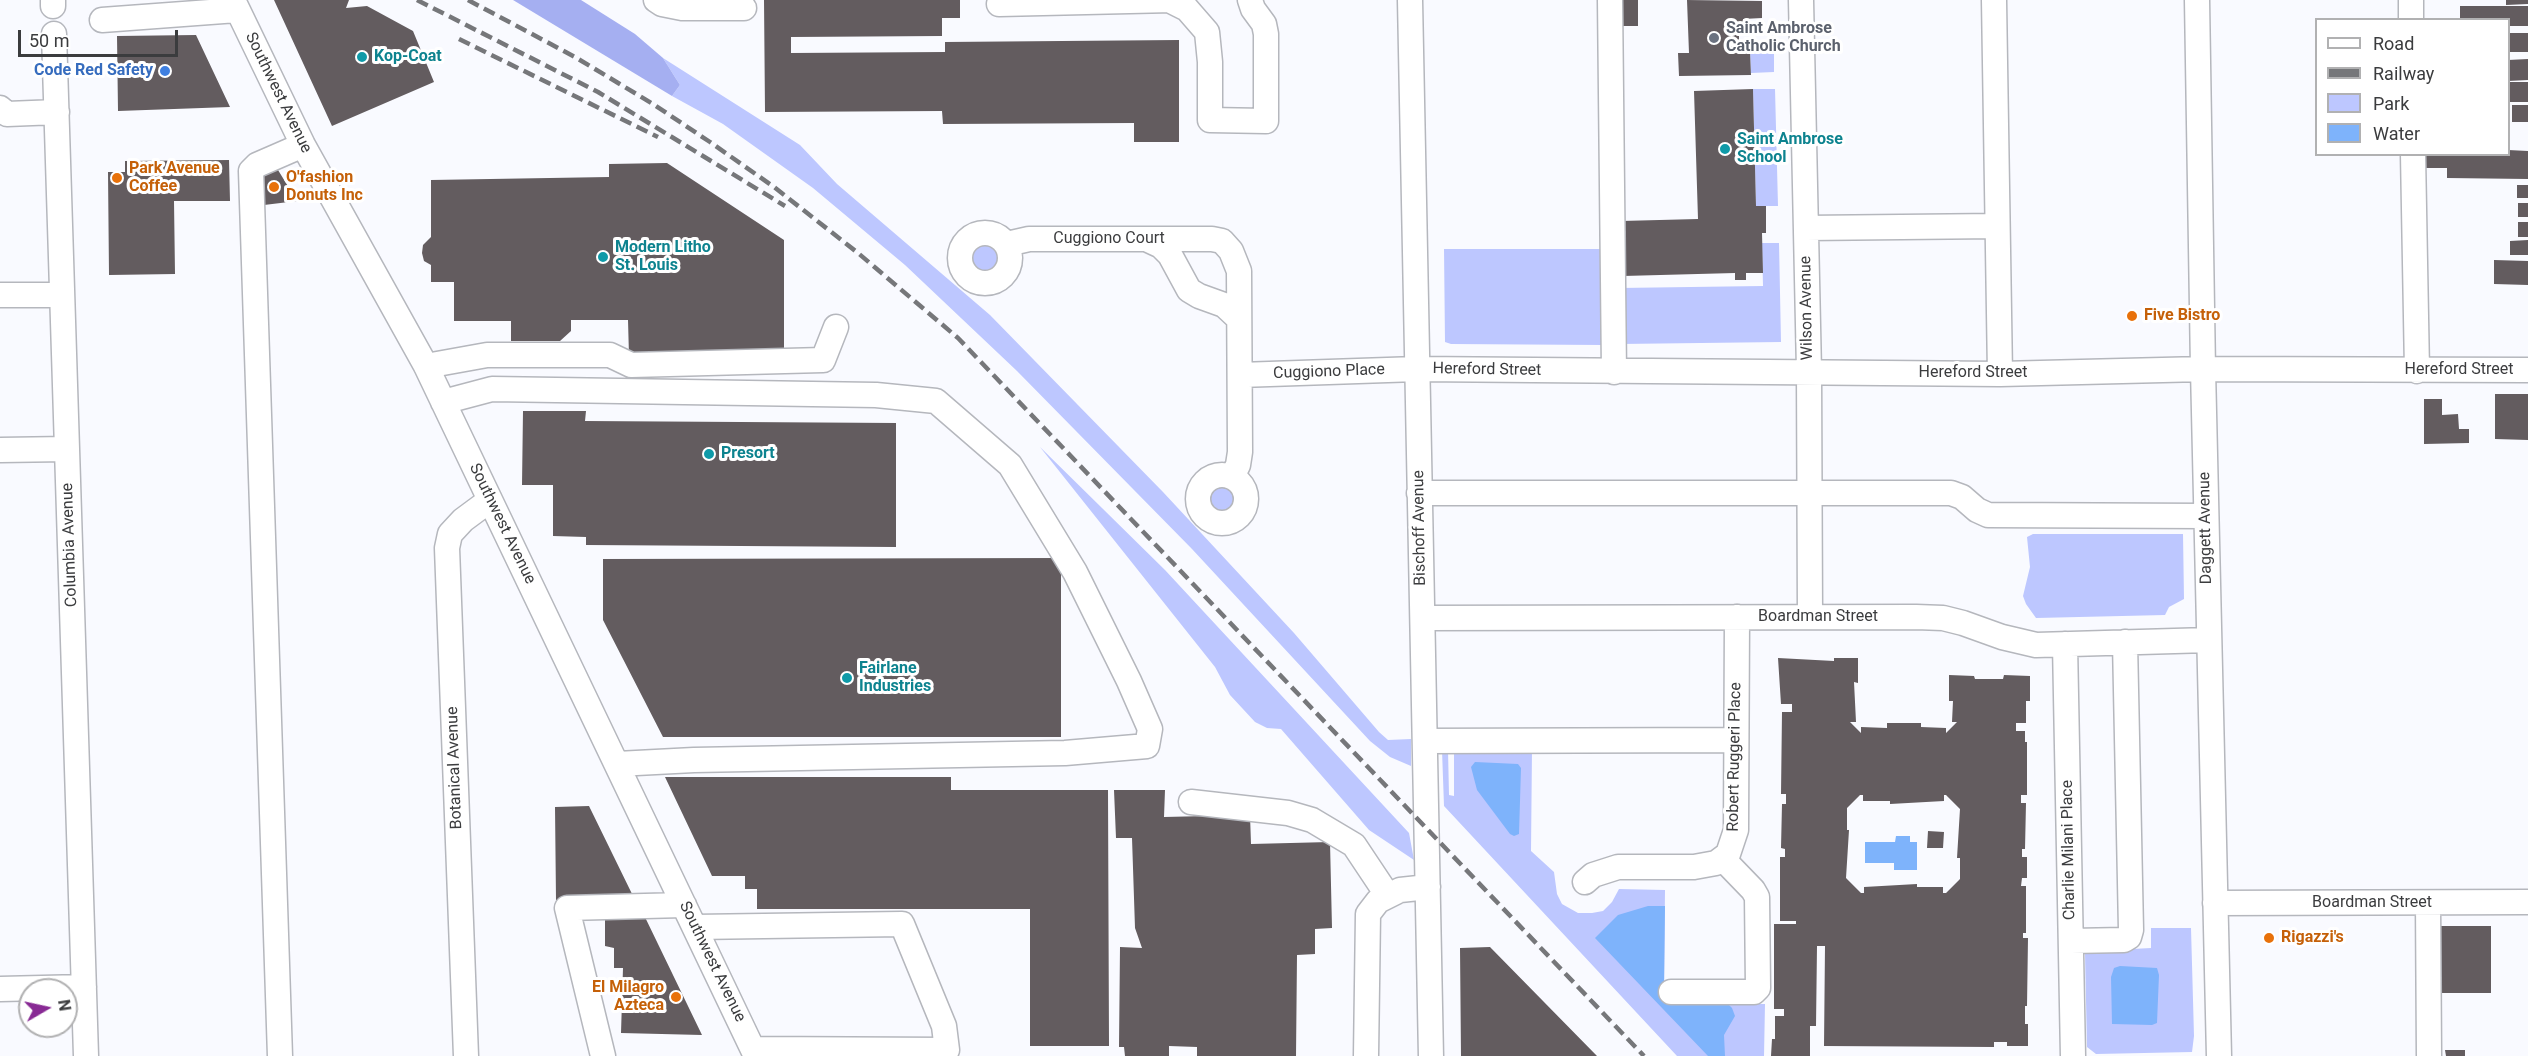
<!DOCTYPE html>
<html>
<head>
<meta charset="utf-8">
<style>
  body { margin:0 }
  #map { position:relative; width:2528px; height:1056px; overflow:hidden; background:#f9faff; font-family:Roboto,sans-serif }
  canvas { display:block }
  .legend { position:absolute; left:2315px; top:18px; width:195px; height:138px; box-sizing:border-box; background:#fff; border:2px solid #b1b1b2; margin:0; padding:8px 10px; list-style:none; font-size:18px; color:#3b3c3e }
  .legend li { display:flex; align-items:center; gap:12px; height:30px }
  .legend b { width:30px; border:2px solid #b1b1b2 }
  .north { position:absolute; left:18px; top:978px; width:60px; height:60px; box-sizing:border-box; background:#fff; border:2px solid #b1b1b2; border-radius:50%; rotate:81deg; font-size:16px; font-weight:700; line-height:24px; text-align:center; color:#3b3c3e }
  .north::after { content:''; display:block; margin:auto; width:21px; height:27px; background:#882a94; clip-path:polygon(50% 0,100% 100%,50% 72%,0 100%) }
  .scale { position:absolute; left:18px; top:30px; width:160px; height:27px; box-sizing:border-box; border:3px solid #3b3c3e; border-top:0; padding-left:8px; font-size:18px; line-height:21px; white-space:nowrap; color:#3b3c3e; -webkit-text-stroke:4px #fff; paint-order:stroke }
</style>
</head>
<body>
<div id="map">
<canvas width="2528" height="1056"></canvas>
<ul class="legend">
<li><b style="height:8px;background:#fff"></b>Road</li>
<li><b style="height:8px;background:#76777a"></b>Railway</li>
<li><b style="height:16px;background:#bdc7ff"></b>Park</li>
<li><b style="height:16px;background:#7eb3fb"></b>Water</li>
</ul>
<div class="north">N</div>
<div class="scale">50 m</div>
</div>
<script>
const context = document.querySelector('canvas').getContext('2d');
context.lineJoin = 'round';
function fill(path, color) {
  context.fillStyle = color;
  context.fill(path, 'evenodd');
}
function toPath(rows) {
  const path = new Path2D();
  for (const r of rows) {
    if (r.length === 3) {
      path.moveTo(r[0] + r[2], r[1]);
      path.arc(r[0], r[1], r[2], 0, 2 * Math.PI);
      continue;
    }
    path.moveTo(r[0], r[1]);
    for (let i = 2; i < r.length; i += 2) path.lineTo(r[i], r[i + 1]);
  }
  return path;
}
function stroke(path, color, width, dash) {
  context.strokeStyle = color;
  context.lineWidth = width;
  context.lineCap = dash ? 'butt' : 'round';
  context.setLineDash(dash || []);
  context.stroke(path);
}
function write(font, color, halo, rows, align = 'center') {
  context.font = font + ' Roboto,sans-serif';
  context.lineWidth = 6;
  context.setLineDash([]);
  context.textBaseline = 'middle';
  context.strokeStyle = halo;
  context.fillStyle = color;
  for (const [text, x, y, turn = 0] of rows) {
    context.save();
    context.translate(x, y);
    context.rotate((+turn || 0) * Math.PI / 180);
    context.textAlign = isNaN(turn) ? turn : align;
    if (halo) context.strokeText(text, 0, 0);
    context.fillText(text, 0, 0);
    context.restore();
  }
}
const green = toPath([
  [1753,49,1774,50,1774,72,1751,73,1750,51],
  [663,58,800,145,837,184,990,315,1163,492,1294,633,1379,732,1388,740,1411,739,1411,766,1390,757,1370,741,1192,549,1017,371,905,265,813,188,723,124,672,96,680,85],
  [1753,89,1775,89,1778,206,1756,206],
  [1762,243,1779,243,1781,342,1620,344,1619,288,1763,286],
  [984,258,14],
  [1444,249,1603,249,1604,345,1451,344,1445,342],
  [1040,447,1165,570,1409,833,1414,860,1369,830,1281,729,1267,728,1255,722,1230,695,1215,667],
  [1222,499,14],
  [2033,534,2183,534,2184,599,2169,607,2165,615,2036,618,2026,604,2023,596,2030,567,2027,537],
  [1532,749,1531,851,1554,872,1557,894,1562,904,1578,913,1592,913,1603,911,1612,902,1619,889,1665,890,1664,990,1674,1004,1765,1004,1764,1056,1677,1056,1444,806,1442,750,1448,750,1449,795,1454,796,1454,750],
  [2151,928,2191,928,2194,1036,2192,1052,2096,1054,2087,1047,2085,954,2094,951,2151,948]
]);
const forest = toPath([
  [513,0,581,0,635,34,663,58,680,85,672,96]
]);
const water = toPath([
  [1475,762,1518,764,1521,768,1519,834,1514,836,1510,834,1477,790,1471,767],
  [1896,836,1910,836,1910,842,1917,842,1917,870,1894,870,1894,863,1865,863,1865,842,1895,842],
  [1648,906,1665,906,1664,990,1728,1004,1732,1008,1735,1016,1724,1035,1725,1056,1708,1056,1595,938,1618,915],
  [2120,966,2157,968,2159,975,2157,1023,2152,1025,2112,1024,2111,977,2114,968]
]);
const building = toPath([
  [274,0,349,0,346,8,367,6,413,31,434,82,332,126],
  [764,0,960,0,960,18,942,18,942,36,791,37,791,53,945,52,945,42,1179,40,1179,142,1134,142,1134,123,943,124,942,111,765,112],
  [1616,0,1638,0,1638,26,1617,26],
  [1687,0,1762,1,1762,18,1743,19,1743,25,1739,25,1739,52,1750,51,1751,75,1679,76,1678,53,1689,53],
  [2506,0,2528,0,2528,4,2506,5],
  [2460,6,2528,6,2528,26,2508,26,2508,20,2460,20],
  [2508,33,2528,33,2528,52,2508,52],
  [196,35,230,107,118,111,117,36],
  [2528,59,2528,80,2508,81,2508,60],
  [2508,82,2528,82,2528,102,2508,102],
  [1753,89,1756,206,1766,206,1766,233,1762,233,1763,273,1746,273,1746,280,1735,280,1735,273,1623,276,1621,221,1698,219,1694,91],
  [2512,105,2528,105,2528,122,2512,122],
  [2508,150,2528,151,2528,179,2447,178,2447,168,2419,168,2419,154,2508,154],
  [229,160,230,201,174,201,175,274,109,275,108,172,125,172,125,161],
  [667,163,784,240,784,356,629,356,628,320,571,320,571,331,560,341,511,341,511,321,454,321,454,282,431,282,431,265,424,261,422,253,423,245,431,237,431,180,609,177,609,164],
  [278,170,297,201,264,205,257,173],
  [2517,185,2528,185,2528,198,2517,198],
  [2518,203,2528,203,2528,217,2518,217],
  [2518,222,2528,222,2528,237,2518,237],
  [2528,240,2528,255,2510,255,2510,241],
  [2494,260,2528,261,2528,285,2494,284],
  [2495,394,2528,394,2528,440,2495,439],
  [2424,399,2442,399,2442,415,2458,414,2459,429,2469,429,2469,443,2424,444],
  [523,411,586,411,585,421,896,423,896,547,586,545,586,537,553,536,553,485,522,485],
  [1061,558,1061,737,663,737,603,620,603,559],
  [1778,658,1834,661,1834,658,1858,658,1858,683,1854,682,1856,722,1850,722,1861,733,1861,727,1887,728,1887,723,1921,723,1921,727,1946,728,1946,733,1957,722,1952,722,1953,701,1949,701,1949,675,1974,676,1975,679,2003,679,2004,675,2030,676,2030,701,2026,701,2026,723,2016,723,2016,731,2025,731,2025,742,2027,742,2027,795,2021,795,2021,803,2026,803,2025,849,2022,849,2022,857,2027,857,2027,878,2022,878,2021,886,2026,886,2026,933,2023,933,2023,938,2028,938,2027,1006,2025,1006,2025,1024,2028,1024,2028,1046,2007,1046,2007,1042,1994,1042,1994,1047,1824,1046,1825,946,1817,946,1816,1026,1810,1026,1810,1056,1771,1056,1772,1039,1775,1039,1775,1016,1784,1016,1784,1009,1774,1009,1774,924,1796,924,1796,921,1780,921,1780,857,1785,857,1785,849,1781,848,1782,804,1786,804,1786,794,1781,794,1782,712,1792,712,1792,704,1781,704],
  [1860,795,1863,795,1863,801,1890,801,1890,804,1944,801,1944,795,1946,795,1960,809,1957,858,1960,858,1960,879,1946,893,1943,893,1943,887,1917,887,1917,884,1864,887,1864,893,1861,893,1846,878,1849,830,1847,830,1847,808],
  [665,777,951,777,951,790,1108,790,1109,1046,1030,1046,1030,909,757,909,757,889,745,889,745,876,712,876],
  [1114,790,1165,790,1164,817,1250,815,1251,844,1330,842,1332,928,1315,929,1315,954,1297,955,1296,1056,1197,1056,1197,1047,1169,1046,1169,1056,1125,1056,1124,1047,1119,1047,1120,947,1142,948,1135,928,1132,838,1116,838],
  [589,806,634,898,556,900,555,807],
  [1928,831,1944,832,1943,848,1927,848],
  [605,913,643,913,702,1035,621,1033,623,968,614,968,614,948,605,946],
  [2440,926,2491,926,2491,993,2440,993],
  [1490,947,1597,1056,1461,1056,1460,948],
  [2445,1050,2465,1050,2465,1056,2446,1056]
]);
const minor = toPath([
  [53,0,53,6],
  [233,0,303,145,426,366,756,1056],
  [656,0,662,4,682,8,744,8],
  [1410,0,1431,1056],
  [1610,0,1614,372],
  [1801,0,1809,371,1810,617],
  [1994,0,2000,374],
  [2197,0,2203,369,2219,1056],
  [2411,0,2411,20],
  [1173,2,1187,9,1207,32,1210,62,1210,120,1266,121,1266,34,1264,24,1253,9,1250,0],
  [999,4,1173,0],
  [102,20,237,10],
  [54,34,86,1056],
  [0,108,7,114,57,112],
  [2413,154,2417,371],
  [1806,228,1997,226],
  [985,258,25],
  [1146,239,1161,246,1170,255,1189,290,1199,296,1224,305,1239,319],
  [1007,244,1029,239,1212,239,1222,241,1231,251,1239,271,1240,452,1238,465,1232,477],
  [0,295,62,295],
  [426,366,487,355,610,355,631,365,823,360,836,327],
  [1240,375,1417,369,2000,374,2203,369,2528,370],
  [443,402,492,389,876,395,936,401,1010,465,1075,572,1129,681,1150,729,1147,746,1065,753,694,760,617,764],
  [0,450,67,449],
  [1222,499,24],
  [1419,493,1951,493,1962,497,1977,510,1988,515,2206,516],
  [1423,618,1916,617,1943,618,1963,623,2002,637,2036,645,2209,640],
  [2065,644,2073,1056],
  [1425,741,1736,740],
  [1191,802,1288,813,1312,820,1354,845,1388,896],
  [1585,882,1593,875,1618,867,1694,867,1716,863,1728,854,1736,830,1737,617],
  [2215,903,2528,902],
  [2428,903,2429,1056],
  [695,927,902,924,944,1026,947,1050,753,1049],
  [2071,941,2124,940,2129,937,2131,930,2125,642],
  [0,989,84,987],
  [1671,992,1754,992,1758,988,1757,897,1753,890,1723,859],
  [280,1056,251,171,257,165,303,145],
  [466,1056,447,548,450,534,463,520,490,500],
  [603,1056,567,908,684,905],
  [1366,1056,1368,914,1378,901,1400,890,1428,887]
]);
const rail = toPath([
  [417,0,598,92,785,206],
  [468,0,575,57,653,104,710,142,774,187,858,253,958,338,1644,1056],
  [459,39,658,137]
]);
const markers = [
  [1714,38,6,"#6b7280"],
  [362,57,6,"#0f9aa8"],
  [165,71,6,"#3f7fe0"],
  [1725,149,6,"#0f9aa8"],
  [117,178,6,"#e8710a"],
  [274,187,6,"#e8710a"],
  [603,257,6,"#0f9aa8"],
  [2132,316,6,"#e8710a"],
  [709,454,6,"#0f9aa8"],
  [847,678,6,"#0f9aa8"],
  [2269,938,6,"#e8710a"],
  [676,997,6,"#e8710a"]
];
const worshipNames = [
  ["Saint Ambrose",1726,29],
  ["Catholic Church",1726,47]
];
const cultureNames = [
  ["Kop-Coat",374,57],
  ["Saint Ambrose",1737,140],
  ["School",1737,158],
  ["Modern Litho",615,248],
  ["St. Louis",615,266],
  ["Presort",721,454],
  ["Fairlane",859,669],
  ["Industries",859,687]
];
const shopNames = [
  ["Code Red Safety",153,71]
];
const streetNames = [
  ["Southwest Avenue",278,93,64],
  ["Cuggiono Court",1109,239],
  ["Wilson Avenue",1807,308,-91],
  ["Hereford Street",1487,370,1],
  ["Hereford Street",2459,370],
  ["Cuggiono Place",1329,372,-2],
  ["Hereford Street",1973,373],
  ["Southwest Avenue",502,524,64],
  ["Bischoff Avenue",1420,528,-91],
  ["Daggett Avenue",2206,528,-91],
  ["Columbia Avenue",70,545,-92],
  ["Boardman Street",1818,617],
  ["Robert Ruggeri Place",1735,757,-89],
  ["Botanical Avenue",455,768,-92],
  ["Charlie Milani Place",2069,850,-91],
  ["Boardman Street",2372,903],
  ["Southwest Avenue",712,962,64]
];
const foodNames = [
  ["Park Avenue",129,169],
  ["Coffee",129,187],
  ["O'fashion",286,178],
  ["Donuts Inc",286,196],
  ["Five Bistro",2144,316],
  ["Rigazzi's",2281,938],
  ["El Milagro",664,988,"right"],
  ["Azteca",664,1006,"right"]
];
fill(green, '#bdc7ff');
fill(forest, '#a5aff1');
fill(water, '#7eb3fb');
fill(building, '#635c5f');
stroke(minor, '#b5b7bd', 27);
stroke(minor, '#fff', 24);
stroke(rail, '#76777a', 4.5, [12, 6]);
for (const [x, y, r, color] of markers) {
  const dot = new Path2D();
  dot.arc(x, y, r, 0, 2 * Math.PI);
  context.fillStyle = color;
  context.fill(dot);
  stroke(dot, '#fff', 2);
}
write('bold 16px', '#5b616d', '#fff', worshipNames, 'left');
write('bold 16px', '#0d838f', '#fff', cultureNames, 'left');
write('bold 16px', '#366cbe', '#fff', shopNames, 'right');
write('16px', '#3b3c3e', '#fff', streetNames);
write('bold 16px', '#c56008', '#fff', foodNames, 'left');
</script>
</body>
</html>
